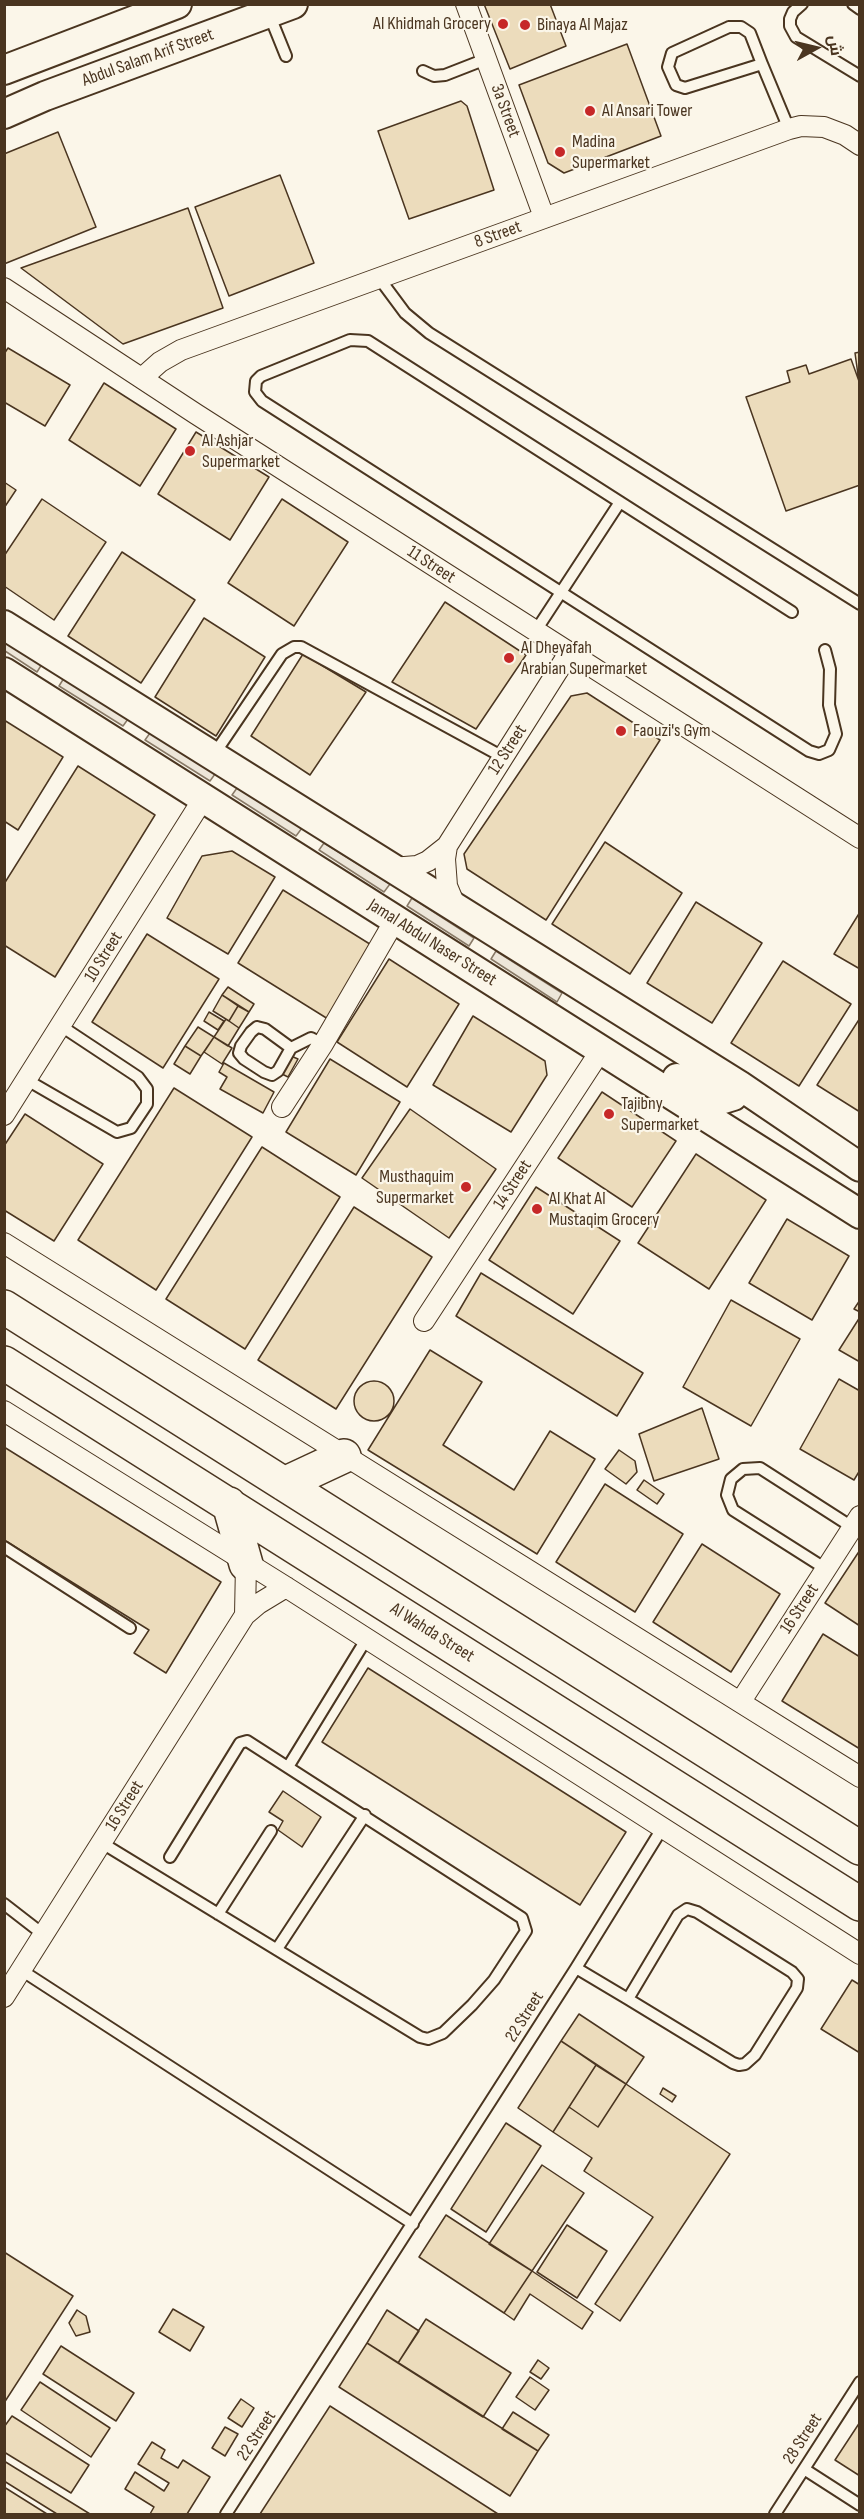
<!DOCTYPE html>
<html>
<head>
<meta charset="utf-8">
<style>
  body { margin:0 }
  #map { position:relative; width:864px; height:2519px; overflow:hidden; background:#fbf6e9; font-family:"Sofia Sans Condensed",Cairo,sans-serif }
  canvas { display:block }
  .frame { position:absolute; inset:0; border:6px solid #4a3520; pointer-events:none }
  .north { position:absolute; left:786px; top:18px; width:60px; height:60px; -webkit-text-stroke:4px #fbf6e9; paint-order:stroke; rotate:82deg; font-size:16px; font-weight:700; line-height:24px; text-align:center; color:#4a3520 }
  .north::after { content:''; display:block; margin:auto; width:21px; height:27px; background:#4a3520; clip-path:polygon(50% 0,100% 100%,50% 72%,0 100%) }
</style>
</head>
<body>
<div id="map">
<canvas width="864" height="2519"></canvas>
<div class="frame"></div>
<div class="north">ش</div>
</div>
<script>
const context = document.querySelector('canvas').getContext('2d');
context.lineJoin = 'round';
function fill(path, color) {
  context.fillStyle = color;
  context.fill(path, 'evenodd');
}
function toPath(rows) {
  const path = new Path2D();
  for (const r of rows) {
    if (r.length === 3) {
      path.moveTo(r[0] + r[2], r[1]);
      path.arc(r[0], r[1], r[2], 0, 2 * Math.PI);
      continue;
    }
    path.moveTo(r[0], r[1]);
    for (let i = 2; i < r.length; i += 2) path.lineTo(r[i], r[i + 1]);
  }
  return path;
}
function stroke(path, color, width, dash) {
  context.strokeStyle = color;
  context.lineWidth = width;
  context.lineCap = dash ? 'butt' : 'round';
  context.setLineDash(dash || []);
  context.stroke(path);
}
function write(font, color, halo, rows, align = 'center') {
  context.font = font + ' "Sofia Sans Condensed",sans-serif';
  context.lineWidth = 4.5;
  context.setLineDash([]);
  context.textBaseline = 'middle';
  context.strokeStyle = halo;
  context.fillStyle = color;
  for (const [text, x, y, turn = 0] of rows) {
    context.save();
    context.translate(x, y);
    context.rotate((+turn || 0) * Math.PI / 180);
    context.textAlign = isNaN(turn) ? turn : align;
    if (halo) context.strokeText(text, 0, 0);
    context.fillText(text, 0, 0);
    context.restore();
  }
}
const green = toPath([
  [4,640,42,664,37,672,5,651,4,640],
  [64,678,128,719,123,726,59,686,64,678],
  [150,733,215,774,210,781,145,740,150,733],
  [237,788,302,828,296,836,232,795,237,788],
  [324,843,390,884,384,892,319,850,324,843],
  [412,898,474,938,469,946,407,906,412,898],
  [496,951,562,993,557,1002,491,959,496,951]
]);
const building = toPath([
  [484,4,550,4,566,46,510,69,484,4],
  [627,44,661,136,564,173,548,163,519,85,627,44],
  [461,101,467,106,494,190,409,219,378,131,461,101],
  [58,132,96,227,4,264,4,154,58,132],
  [280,175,314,263,229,296,195,207,280,175],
  [188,208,223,308,123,344,21,268,188,208],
  [8,348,70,385,45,426,4,402,4,354,8,348],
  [860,352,860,382,859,382,855,353,860,352],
  [851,359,860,384,860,485,786,511,746,397,790,382,787,371,806,365,809,374,851,359],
  [104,383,176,429,140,486,69,440,104,383],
  [196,432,269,477,230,540,158,494,196,432],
  [4,482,16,490,4,508,4,482],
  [42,499,106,542,54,620,4,586,4,556,42,499],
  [282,499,348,542,294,626,228,583,282,499],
  [122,552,195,600,141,683,68,636,122,552],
  [445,602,526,655,476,729,392,682,445,602],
  [204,618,265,657,216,736,155,697,204,618],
  [303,654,366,692,310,775,251,736,303,654],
  [587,693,660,740,546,920,467,869,464,854,571,696,587,693],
  [4,720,63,757,18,830,4,821,4,720],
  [78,766,155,815,55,977,4,945,4,884,78,766],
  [605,842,682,893,630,974,552,924,605,842],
  [232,851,275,877,228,954,167,918,202,856,232,851],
  [283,890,373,946,328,1019,238,963,283,890],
  [696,902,762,943,712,1023,647,983,696,902],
  [860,912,860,969,834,954,860,912],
  [147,934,219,979,163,1068,92,1022,147,934],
  [389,959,459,1004,407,1087,337,1042,389,959],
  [783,961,851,1004,799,1086,731,1043,783,961],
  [228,987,254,1004,249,1012,222,995,228,987],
  [222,995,238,1006,229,1021,213,1011,222,995],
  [238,1006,249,1012,239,1028,229,1021,238,1006],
  [209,1012,224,1021,218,1030,204,1021,209,1012],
  [473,1016,545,1061,547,1075,511,1132,433,1085,473,1016],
  [860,1018,860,1112,817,1085,860,1018],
  [226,1019,239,1028,228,1046,214,1037,226,1019],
  [198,1027,214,1037,201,1056,185,1046,198,1027],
  [214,1037,232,1048,222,1064,204,1052,214,1037],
  [185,1046,201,1056,190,1074,174,1064,185,1046],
  [291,1056,298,1059,288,1077,282,1074,291,1056],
  [330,1059,400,1102,356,1175,286,1132,330,1059],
  [224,1063,274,1092,263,1113,220,1089,227,1077,219,1072,224,1063],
  [174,1088,252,1137,156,1290,78,1240,174,1088],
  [602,1092,676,1141,632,1207,558,1158,602,1092],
  [410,1109,496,1169,449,1238,362,1178,410,1109],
  [25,1114,103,1164,54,1241,4,1210,4,1146,25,1114],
  [262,1147,340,1197,245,1349,166,1299,262,1147],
  [696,1154,766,1200,709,1289,638,1243,696,1154],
  [536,1187,620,1241,573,1314,489,1260,536,1187],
  [354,1207,432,1257,336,1409,258,1360,354,1207],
  [787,1219,849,1256,812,1320,749,1283,787,1219],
  [481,1273,643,1373,617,1416,456,1316,481,1273],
  [731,1300,800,1339,751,1426,683,1387,731,1300],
  [860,1300,860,1312,854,1309,860,1300],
  [860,1317,860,1362,839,1350,860,1317],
  [430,1350,482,1382,443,1445,514,1490,550,1431,595,1459,537,1554,368,1450,430,1350],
  [839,1379,860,1391,860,1470,854,1480,800,1449,839,1379],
  [374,1401,20],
  [702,1408,719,1459,654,1481,639,1434,702,1408],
  [4,1447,221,1582,166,1673,134,1653,149,1630,4,1540,4,1447],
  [619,1450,635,1461,637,1472,626,1484,605,1469,619,1450],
  [644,1480,664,1494,657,1504,637,1490,644,1480],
  [605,1484,683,1534,635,1612,556,1562,605,1484],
  [702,1544,780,1594,731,1672,653,1622,702,1544],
  [860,1550,860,1626,825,1603,860,1550],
  [823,1634,860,1657,860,1749,782,1701,823,1634],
  [368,1668,626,1832,580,1905,322,1742,368,1668],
  [283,1791,321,1817,302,1847,278,1830,283,1821,269,1812,283,1791],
  [852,1980,860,1985,860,2053,821,2029,852,1980],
  [579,2014,644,2057,626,2084,561,2041,579,2014],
  [561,2041,596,2065,553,2132,518,2108,561,2041],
  [596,2065,626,2084,598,2127,569,2107,596,2065],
  [626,2084,730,2154,620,2321,595,2304,653,2217,584,2171,592,2158,553,2132,569,2107,598,2127,626,2084],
  [663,2088,676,2096,672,2102,660,2094,663,2088],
  [506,2123,541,2146,486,2232,451,2209,506,2123],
  [542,2165,584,2193,532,2271,489,2244,542,2165],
  [446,2215,532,2271,504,2313,419,2257,446,2215],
  [567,2225,607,2251,577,2298,537,2272,567,2225],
  [4,2252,73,2296,4,2403,4,2252],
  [532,2271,593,2312,582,2329,530,2294,514,2320,504,2313,532,2271],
  [173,2309,204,2327,190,2351,159,2332,173,2309],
  [77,2310,86,2316,90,2332,76,2336,69,2323,77,2310],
  [387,2310,419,2331,398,2363,367,2343,387,2310],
  [426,2319,511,2373,483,2417,398,2363,426,2319],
  [367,2343,538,2451,510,2496,339,2387,367,2343],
  [61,2346,134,2393,116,2421,43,2374,61,2346],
  [538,2360,549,2368,541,2379,530,2372,538,2360],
  [530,2377,549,2390,535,2410,516,2397,530,2377],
  [40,2382,110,2428,91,2457,21,2410,40,2382],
  [241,2399,254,2408,242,2427,228,2418,241,2399],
  [330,2406,498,2514,260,2514,330,2406],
  [513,2412,549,2435,538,2451,502,2429,513,2412],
  [12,2416,89,2465,71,2493,4,2452,4,2427,12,2416],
  [860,2422,860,2476,835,2460,860,2422],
  [225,2427,238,2434,225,2456,212,2448,225,2427],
  [152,2442,165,2450,161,2458,178,2468,183,2460,210,2477,187,2514,150,2514,154,2507,125,2489,135,2472,164,2491,169,2483,138,2464,152,2442],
  [4,2461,90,2514,57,2514,4,2481,4,2461],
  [4,2487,47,2514,4,2514,4,2487]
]);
const lane = toPath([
  [802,4,793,12,790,19,790,26,796,37,860,76],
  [853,4,860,9],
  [269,14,286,56],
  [729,27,741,27,750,33,762,64,685,88,676,85,668,67,672,53,729,27],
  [762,64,789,129],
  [423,71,434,76,445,75,486,59],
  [379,278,405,313,429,333,860,604],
  [792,612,368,341,350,340,261,376,256,381,255,392,262,401,809,751,819,754,829,750,836,734,829,705,830,669,825,650],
  [535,632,620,502],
  [213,756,282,654,294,647,301,647,503,757],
  [257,1027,265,1029,291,1048,278,1071,272,1075,264,1072,244,1059,239,1053,241,1046,251,1032,257,1027],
  [291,1048,311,1038,323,1044],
  [27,1080,117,1132,131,1128,147,1104,147,1089,138,1077,61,1026],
  [4,1547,130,1628],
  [826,1569,733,1510,727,1495,731,1479,743,1469,760,1468,852,1527],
  [288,1767,367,1638],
  [102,1843,420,2037,428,2039,443,2033,472,2005,494,1980,526,1931,522,1918,247,1741,240,1743,170,1857],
  [4,1904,44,1935],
  [218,1914,271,1831],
  [277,1949,365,1815],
  [576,1968,628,1999,733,2063,739,2065,745,2064,755,2055,797,1988,798,1979,792,1972,697,1912,687,1909,678,1915,628,1999],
  [21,1970,413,2224],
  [804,2469,860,2505],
  [226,2514,576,1968,663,1827],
  [775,2514,860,2382]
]);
const street = toPath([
  [466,4,544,217],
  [4,288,196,414,860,838],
  [142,378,160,362,181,350,789,129,801,126,824,127,845,135,860,145],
  [447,846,445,859,447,886,457,910],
  [392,868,417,866,428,861,447,846,569,653],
  [282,1107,323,1044,395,920],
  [4,1115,203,799],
  [4,1243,860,1777],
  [424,1321,601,1050],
  [4,1411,286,1587,860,1954],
  [245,1615,246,1564],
  [741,1701,860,1516],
  [4,1997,245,1615,258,1604,286,1587]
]);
const secondary = toPath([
  [4,70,177,4],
  [4,114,45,96,293,4],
  [4,625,739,1085,860,1167],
  [4,672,860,1214],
  [677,1078,720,1100,733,1096,739,1085]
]);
const highway = toPath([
  [4,1307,860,1848],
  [4,1363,860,1904],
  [284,1484,344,1456],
  [229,1504,246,1564]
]);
const markers = [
  [503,24,6,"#c62828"],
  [525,25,6,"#c62828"],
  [590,111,6,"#c62828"],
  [560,152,6,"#c62828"],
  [190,451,6,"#c62828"],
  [509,658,6,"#c62828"],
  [621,731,6,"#c62828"],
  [609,1114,6,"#c62828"],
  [466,1187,6,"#c62828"],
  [537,1209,6,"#c62828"]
];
const poiNames = [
  ["Al Khidmah Grocery",491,24,"right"],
  ["Binaya Al Majaz",537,25],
  ["Al Ansari Tower",602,111],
  ["Madina",572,142],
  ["Supermarket",572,163],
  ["Al Ashjar",202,441],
  ["Supermarket",202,462],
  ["Al Dheyafah",521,648],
  ["Arabian Supermarket",521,669],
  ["Faouzi's Gym",633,731],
  ["Tajibny",621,1104],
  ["Supermarket",621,1125],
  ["Musthaquim",454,1177,"right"],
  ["Supermarket",454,1198,"right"],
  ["Al Khat Al",549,1199],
  ["Mustaqim Grocery",549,1220]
];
const streetNames = [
  ["Abdul Salam Arif Street",148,58,-20],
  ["3a Street",505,111,70],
  ["8 Street",498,235,-20],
  ["11 Street",431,565,33],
  ["12 Street",508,750,-57],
  ["Jamal Abdul Naser Street",432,943,32],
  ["10 Street",104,957,-58],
  ["14 Street",513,1185,-57],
  ["16 Street",800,1609,-57],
  ["Al Wahda Street",432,1633,32],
  ["16 Street",125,1806,-58],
  ["22 Street",525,2017,-58],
  ["22 Street",257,2436,-57],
  ["28 Street",803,2439,-57]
];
fill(green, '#ede6d9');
stroke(green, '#887966', 1.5);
fill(building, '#ecdcbc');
stroke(building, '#4a3520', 1.5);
stroke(lane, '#4a3520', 14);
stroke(street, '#4a3520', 22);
stroke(secondary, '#4a3520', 32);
stroke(highway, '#4a3520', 36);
stroke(lane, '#fbf6e9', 10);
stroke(street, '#fbf6e9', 20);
stroke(secondary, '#fbf6e9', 28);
stroke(highway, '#fbf6e9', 33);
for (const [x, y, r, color] of markers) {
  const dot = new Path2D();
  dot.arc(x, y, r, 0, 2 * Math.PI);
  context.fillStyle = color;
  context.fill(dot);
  stroke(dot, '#fbf6e9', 2);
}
write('18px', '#4a3520', '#fbf6e9', poiNames, 'left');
write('18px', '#4a3520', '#fbf6e9', streetNames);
</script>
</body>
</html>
